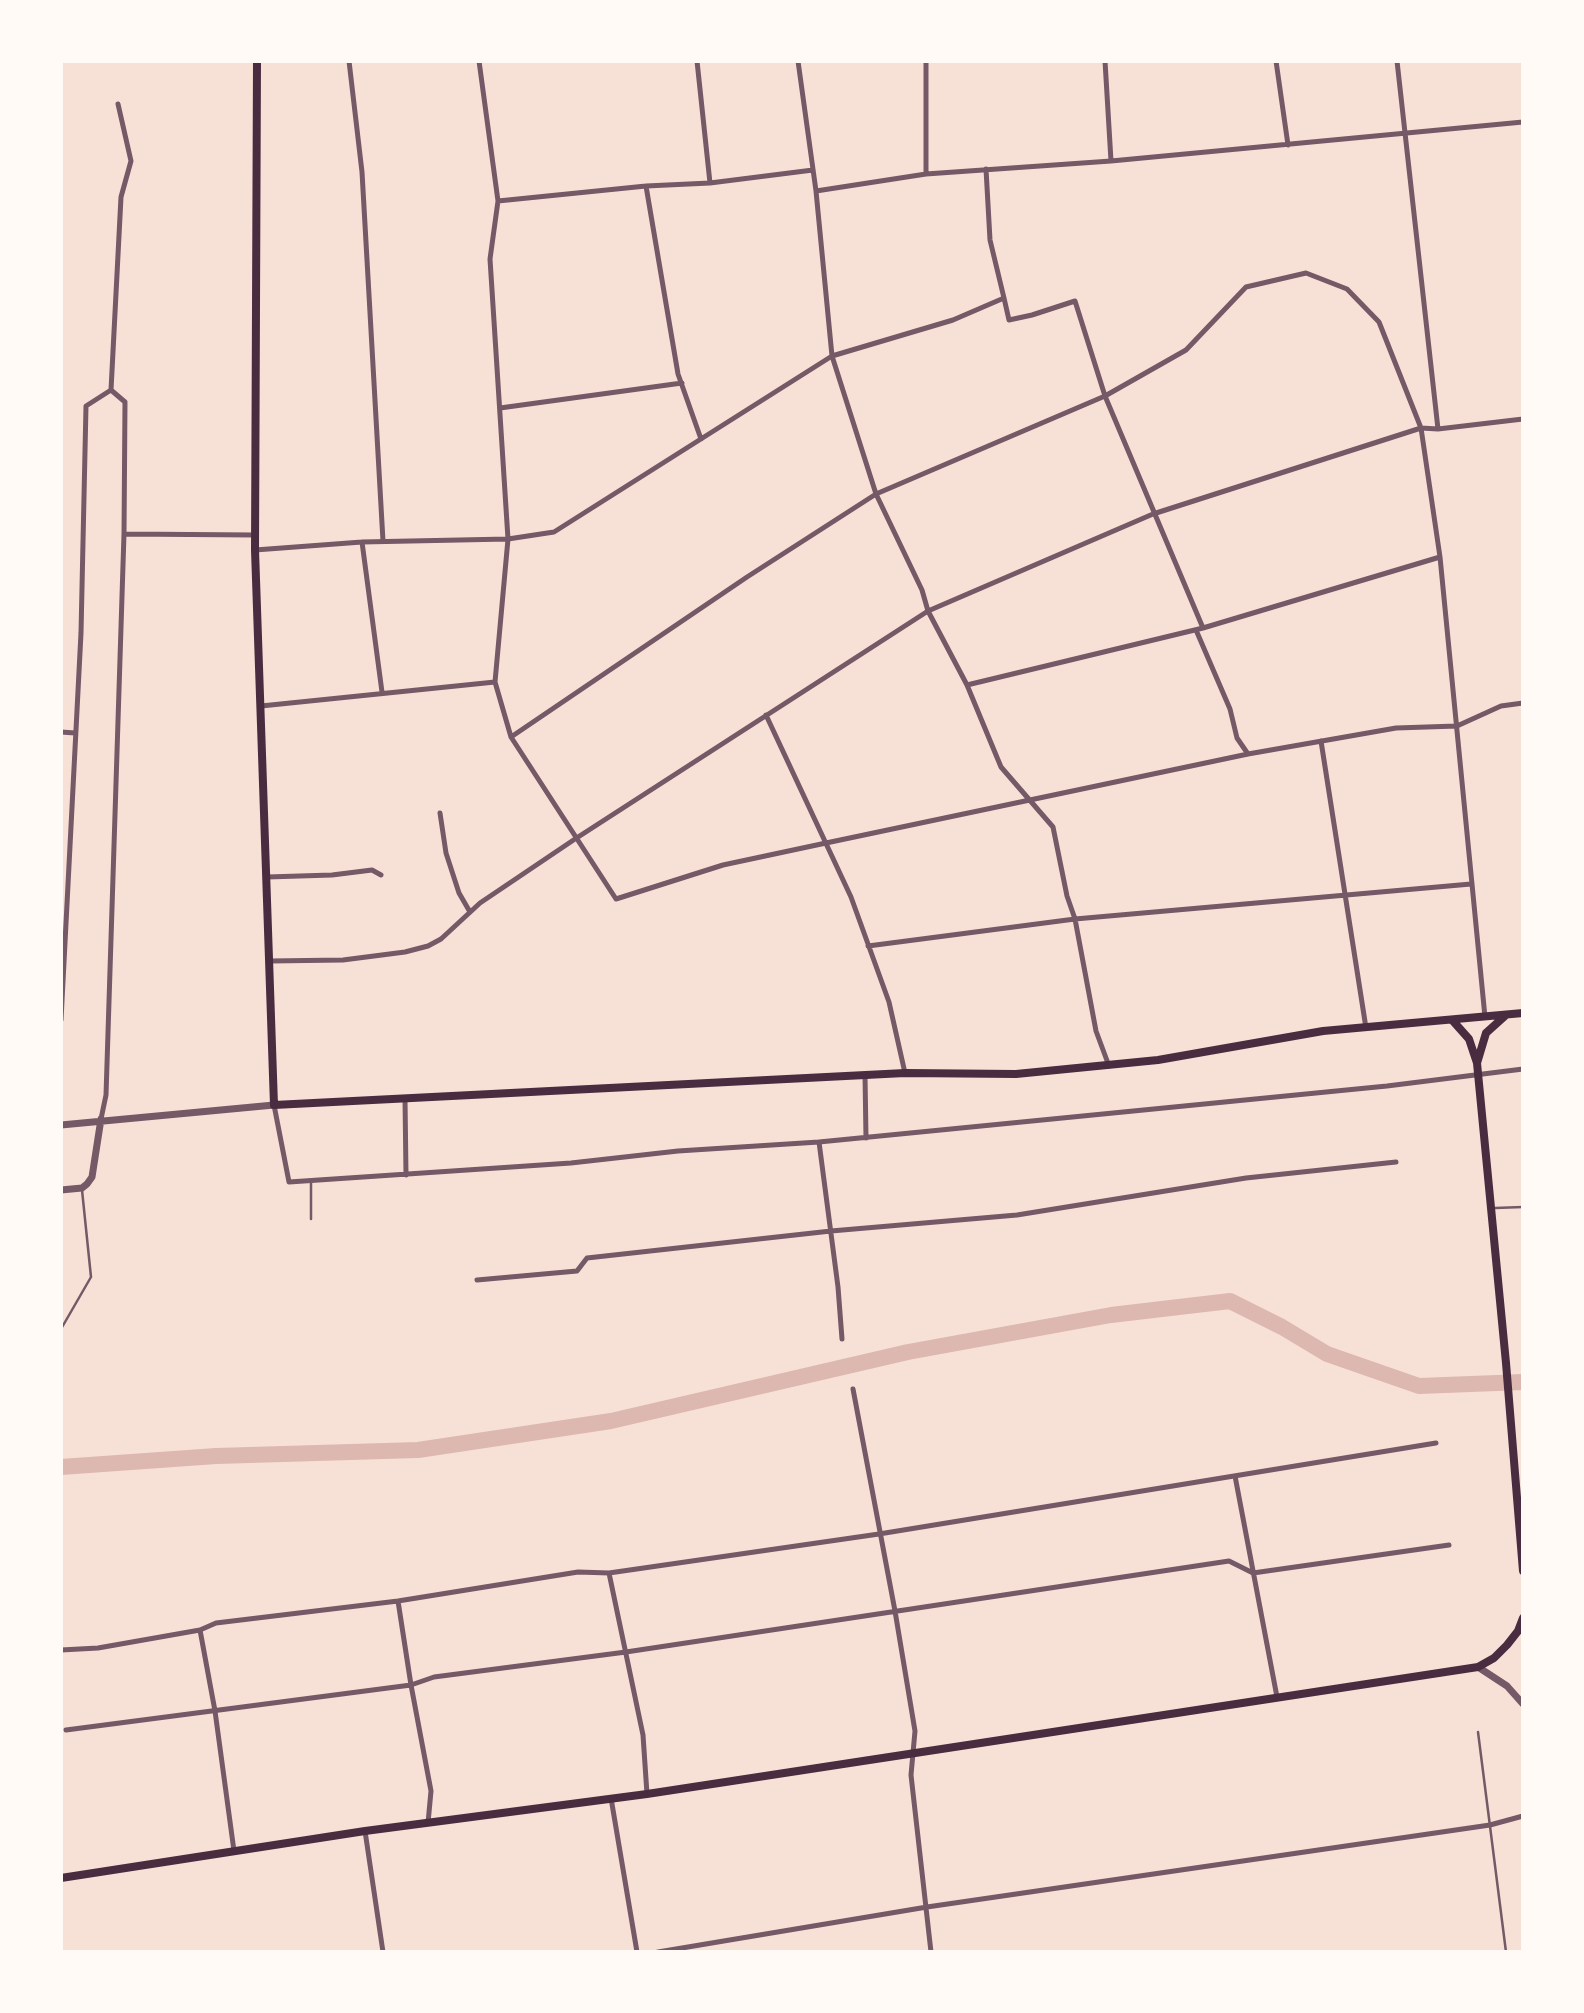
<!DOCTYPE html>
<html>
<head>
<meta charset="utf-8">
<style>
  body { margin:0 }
  #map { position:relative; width:1584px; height:2013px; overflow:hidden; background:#f7e1d7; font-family:"DejaVu Sans",sans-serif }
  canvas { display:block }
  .frame { position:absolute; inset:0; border:63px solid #fffaf5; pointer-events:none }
</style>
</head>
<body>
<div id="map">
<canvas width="1584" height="2013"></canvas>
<div class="frame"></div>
</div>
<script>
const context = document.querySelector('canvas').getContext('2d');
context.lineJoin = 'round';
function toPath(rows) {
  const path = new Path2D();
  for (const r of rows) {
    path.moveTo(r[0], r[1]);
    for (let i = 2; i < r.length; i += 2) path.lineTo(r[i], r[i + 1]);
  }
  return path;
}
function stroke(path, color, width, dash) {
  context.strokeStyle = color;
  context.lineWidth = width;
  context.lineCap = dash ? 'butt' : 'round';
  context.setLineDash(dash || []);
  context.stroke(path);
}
const river = toPath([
  [61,1467,216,1456,418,1450,611,1421,908,1352,1111,1315,1230,1301,1282,1327,1327,1354,1419,1386,1523,1382]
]);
const service = toPath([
  [311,1181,311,1219],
  [1495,1208,1523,1207],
  [61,1329,91,1277,82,1190],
  [1478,1732,1506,1952]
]);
const minor = toPath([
  [349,61,362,172,383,541],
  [479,61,498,201,490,259,508,539,495,682,511,737,616,899,723,865,826,843,1248,754,1396,728,1457,726,1501,706,1523,703],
  [697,61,710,183],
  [798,61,816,191,832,356,876,494,922,590,928,611,967,685,1001,767,1053,827,1067,896,1075,919,1096,1031,1109,1066],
  [1105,61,1111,161],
  [1276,61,1288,145],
  [1397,61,1438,429],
  [926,174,926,61],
  [646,186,678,374,701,439],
  [816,191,926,174,1111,161,1523,122],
  [498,201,646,186,710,183,813,170],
  [1004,298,1009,320,1032,315,1075,301,1105,396,1203,628],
  [500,408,682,383],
  [124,534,255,535],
  [362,542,382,692],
  [255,550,362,542,508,539,554,532,832,356,953,320,1004,298,990,240,986,169],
  [1196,630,1230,709,1237,738,1248,754],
  [967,685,1203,628,1440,557],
  [261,706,495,682],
  [766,715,851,897,889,1002,905,1073],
  [61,732,75,733],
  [511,737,747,577,876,494,1105,396,1186,350,1246,287,1306,273,1347,289,1379,322,1421,428,1440,557,1485,1017],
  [1321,741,1366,1028],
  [440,813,446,853,459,893,470,912],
  [267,877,332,875,372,870,381,875],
  [868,946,1075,919,1471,884],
  [270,961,343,960,405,952,428,946,441,939,480,903,575,839,928,611,1153,514,1421,428,1438,429,1523,419],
  [61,1020,81,633,86,406,111,390,121,197,131,161,118,104],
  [865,1075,866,1138],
  [405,1099,406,1175],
  [274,1105,289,1182,571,1163,678,1151,819,1142,1387,1086,1523,1069],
  [101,1119,106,1095,124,534,125,402,111,390],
  [819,1142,838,1287,842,1339],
  [477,1280,577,1271,587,1258,831,1231,1017,1215,1246,1178,1396,1162],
  [853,1389,895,1611,915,1731,911,1775,931,1952],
  [1235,1476,1277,1697],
  [609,1573,643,1735,647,1794],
  [398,1601,411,1685,431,1791,428,1823],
  [200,1630,215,1711,234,1851],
  [61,1650,98,1648,200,1630,216,1623,398,1601,578,1572,609,1573,879,1534,1436,1443],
  [66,1730,411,1685,434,1677,626,1652,1229,1561,1253,1573,1449,1545],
  [611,1798,637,1952],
  [365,1831,383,1952],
  [658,1952,927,1907,1490,1825,1523,1816]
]);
const tertiary = toPath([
  [61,1125,274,1105],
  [61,1190,82,1188,87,1184,92,1177,101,1119],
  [1478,1667,1507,1686,1523,1704]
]);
const secondary = toPath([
  [257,61,255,550,274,1105,905,1073,1016,1074,1158,1060,1323,1031,1523,1013],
  [1506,1015,1486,1033,1477,1063,1506,1363,1523,1571],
  [1453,1021,1469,1039,1477,1063],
  [61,1878,365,1831,647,1794,1478,1667,1494,1658,1507,1645,1518,1631,1523,1618]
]);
stroke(river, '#dcb8b0', 16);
stroke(service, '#755966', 2.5);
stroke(minor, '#755966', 5);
stroke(tertiary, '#755966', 7);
stroke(secondary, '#4a2c40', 8);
</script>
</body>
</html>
